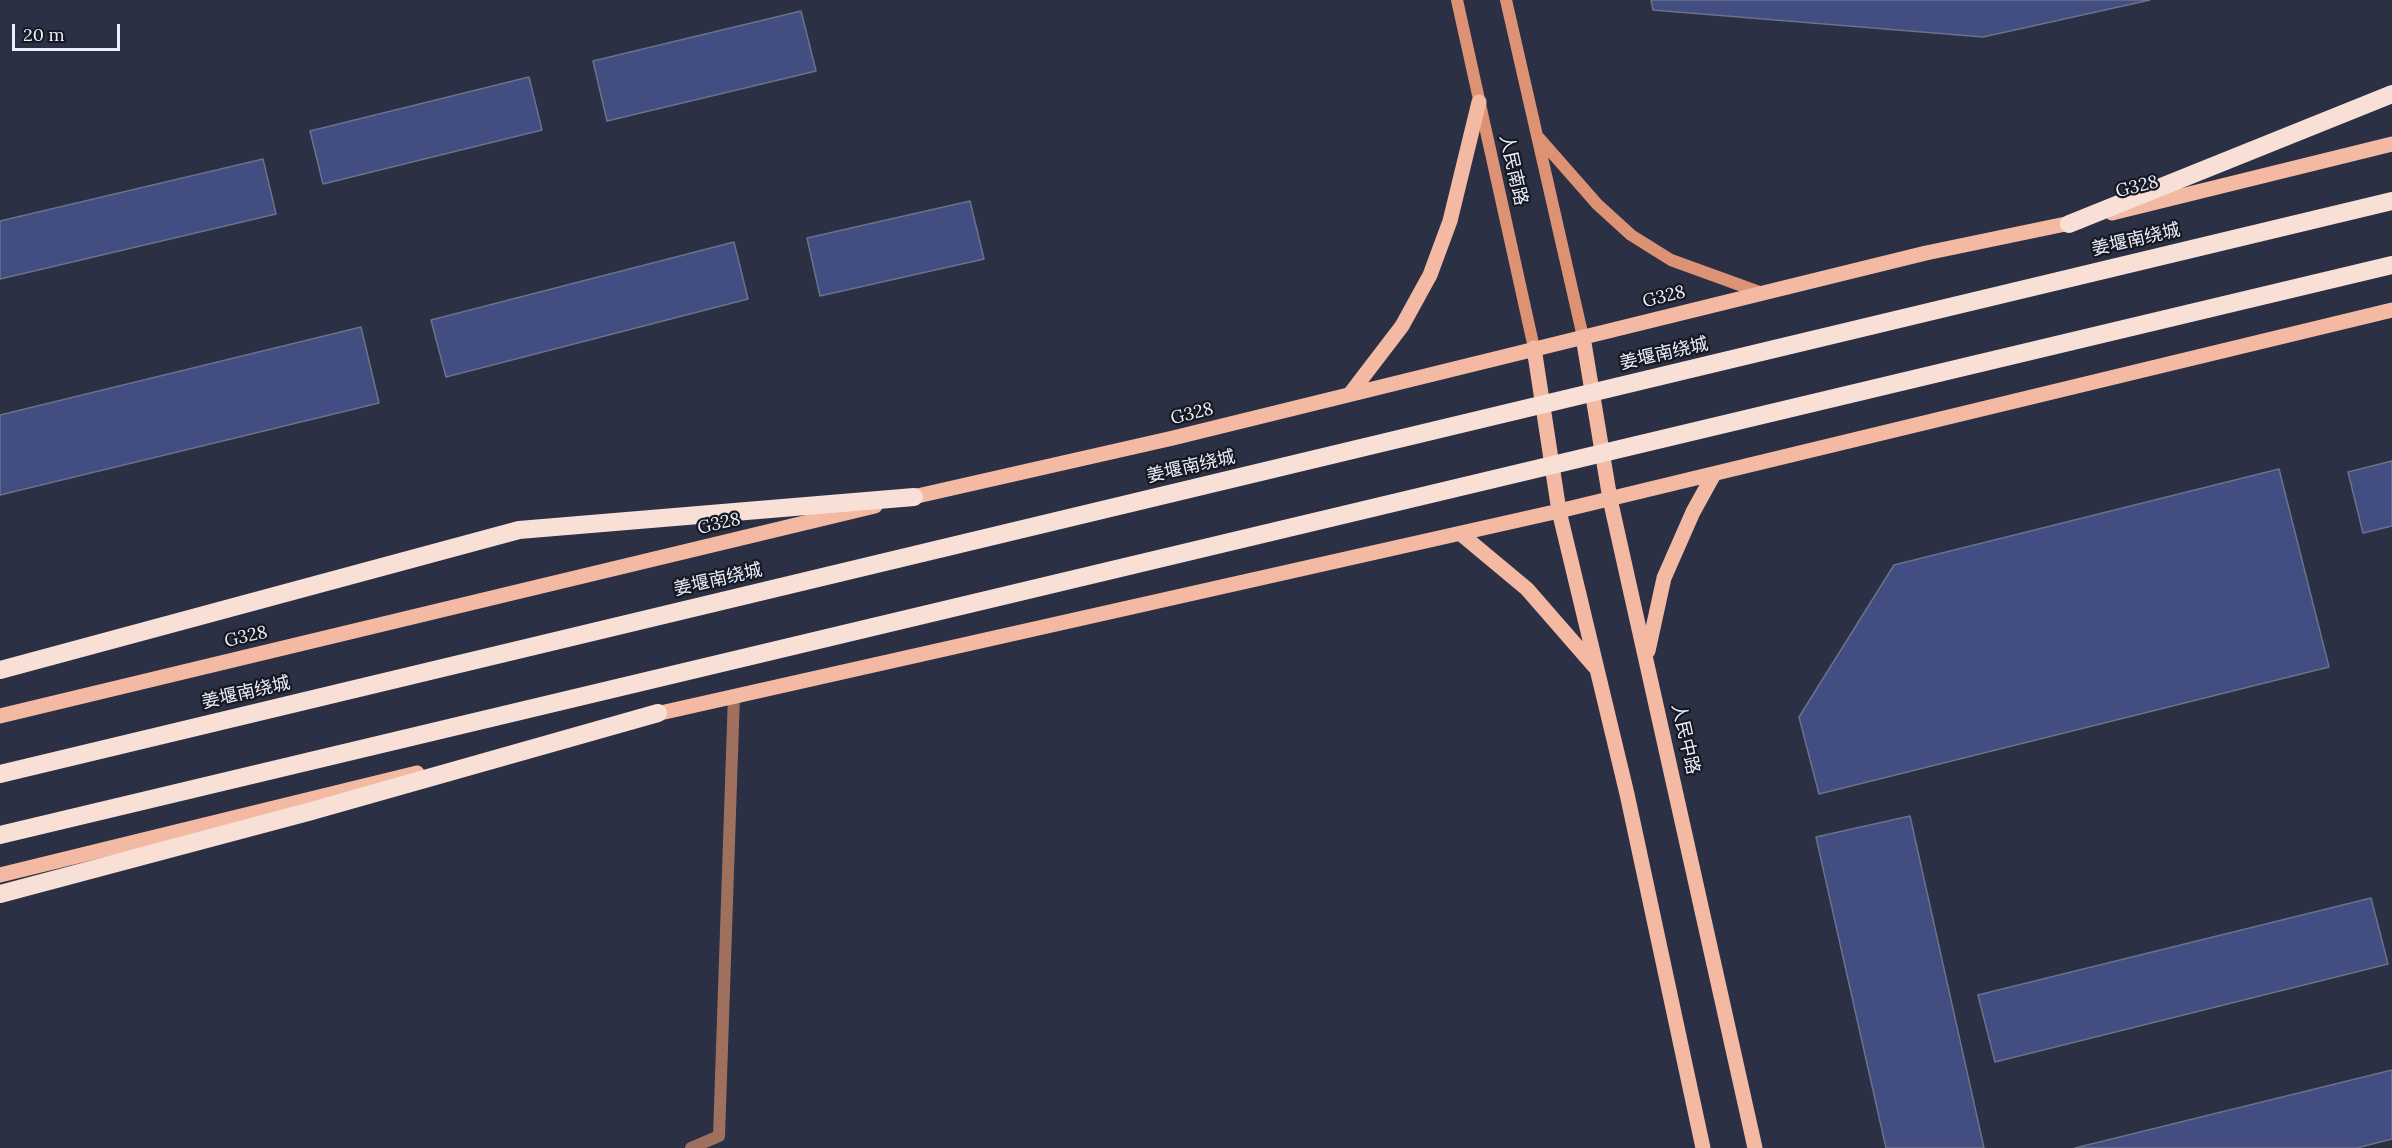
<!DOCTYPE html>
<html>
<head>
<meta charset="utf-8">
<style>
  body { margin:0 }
  #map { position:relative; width:2392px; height:1148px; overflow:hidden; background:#2b3045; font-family:Lora,serif }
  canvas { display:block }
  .scale { position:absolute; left:12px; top:24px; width:108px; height:27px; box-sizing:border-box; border:3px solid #ecf0fe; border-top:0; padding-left:8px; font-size:18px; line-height:21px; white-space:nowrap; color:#ecf0fe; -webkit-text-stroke:4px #161922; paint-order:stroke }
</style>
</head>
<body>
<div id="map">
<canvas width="2392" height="1148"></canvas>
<div class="scale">20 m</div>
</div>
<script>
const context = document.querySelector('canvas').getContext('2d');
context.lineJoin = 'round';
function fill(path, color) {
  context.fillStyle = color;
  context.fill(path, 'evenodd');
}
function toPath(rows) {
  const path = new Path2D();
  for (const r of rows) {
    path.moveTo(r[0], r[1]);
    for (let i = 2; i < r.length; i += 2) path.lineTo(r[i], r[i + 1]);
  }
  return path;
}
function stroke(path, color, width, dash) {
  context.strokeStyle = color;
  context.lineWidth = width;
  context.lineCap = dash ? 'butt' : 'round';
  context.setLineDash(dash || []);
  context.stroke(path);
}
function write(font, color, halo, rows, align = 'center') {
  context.font = font + ' Lora,"Noto Sans SC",serif';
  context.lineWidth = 4.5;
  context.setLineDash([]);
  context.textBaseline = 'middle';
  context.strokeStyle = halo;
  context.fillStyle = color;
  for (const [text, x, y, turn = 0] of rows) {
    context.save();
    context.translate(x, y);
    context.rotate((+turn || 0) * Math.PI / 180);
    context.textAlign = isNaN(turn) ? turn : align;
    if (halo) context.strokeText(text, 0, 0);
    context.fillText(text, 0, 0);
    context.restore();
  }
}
const building = toPath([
  [1651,0,2150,0,1983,37,1653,10,1651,0],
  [801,11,816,71,607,121,593,61,801,11],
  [529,77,542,130,323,184,310,131,529,77],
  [263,159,276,214,0,279,0,221,263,159],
  [970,201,984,259,820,296,807,238,970,201],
  [734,242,748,299,446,377,431,320,734,242],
  [361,327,379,403,0,495,0,415,361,327],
  [2392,461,2392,526,2363,533,2348,472,2392,461],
  [2279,469,2329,667,1819,794,1799,717,1894,565,2279,469],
  [1910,816,1984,1148,1886,1148,1816,837,1910,816],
  [2371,898,2388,964,1995,1062,1978,995,2371,898],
  [2392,1070,2392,1139,2357,1148,2075,1148,2392,1070]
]);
const street = toPath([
  [691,1148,719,1136,734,695]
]);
const secondary = toPath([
  [1457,0,1534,348],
  [1506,0,1583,337],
  [1539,138,1597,204,1631,235,1671,260,1762,293]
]);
const primary = toPath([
  [2112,213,2392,144],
  [1583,337,1610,499,1755,1148],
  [1534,348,1559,511,1627,794,1703,1148],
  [1350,394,1402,326,1430,275,1450,221,1479,102],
  [904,499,1173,438,1926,253,2080,221],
  [1461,534,1527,589,1595,667],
  [1648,651,1664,578,1693,512,1714,474],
  [0,716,875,506],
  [647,716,1559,511,2392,310],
  [0,875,417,773]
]);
const highway = toPath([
  [2069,224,2392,94],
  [0,670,519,530,914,497],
  [0,894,308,812,658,713]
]);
const highwayBridge = toPath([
  [0,774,2392,201],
  [0,835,2392,265]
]);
const streetNames = [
  ["人民南路",1513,170,77],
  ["G328",2137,187,-14],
  ["姜堰南绕城",2136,240,-13],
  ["G328",1664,297,-14],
  ["姜堰南绕城",1664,354,-13],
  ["G328",1192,414,-14],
  ["姜堰南绕城",1191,467,-13],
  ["G328",719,524,-13],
  ["姜堰南绕城",718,580,-13],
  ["G328",246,637,-13],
  ["姜堰南绕城",246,693,-13],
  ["人民中路",1685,739,77]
];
fill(building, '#424d81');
stroke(building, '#6b7289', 1.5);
stroke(street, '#9f705d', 12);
stroke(secondary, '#dd9274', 12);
stroke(primary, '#f3b9a2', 15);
stroke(highway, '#f8e0d7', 18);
stroke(highwayBridge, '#f8e0d7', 18);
write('18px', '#ecf0fe', '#161922', streetNames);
</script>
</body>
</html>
